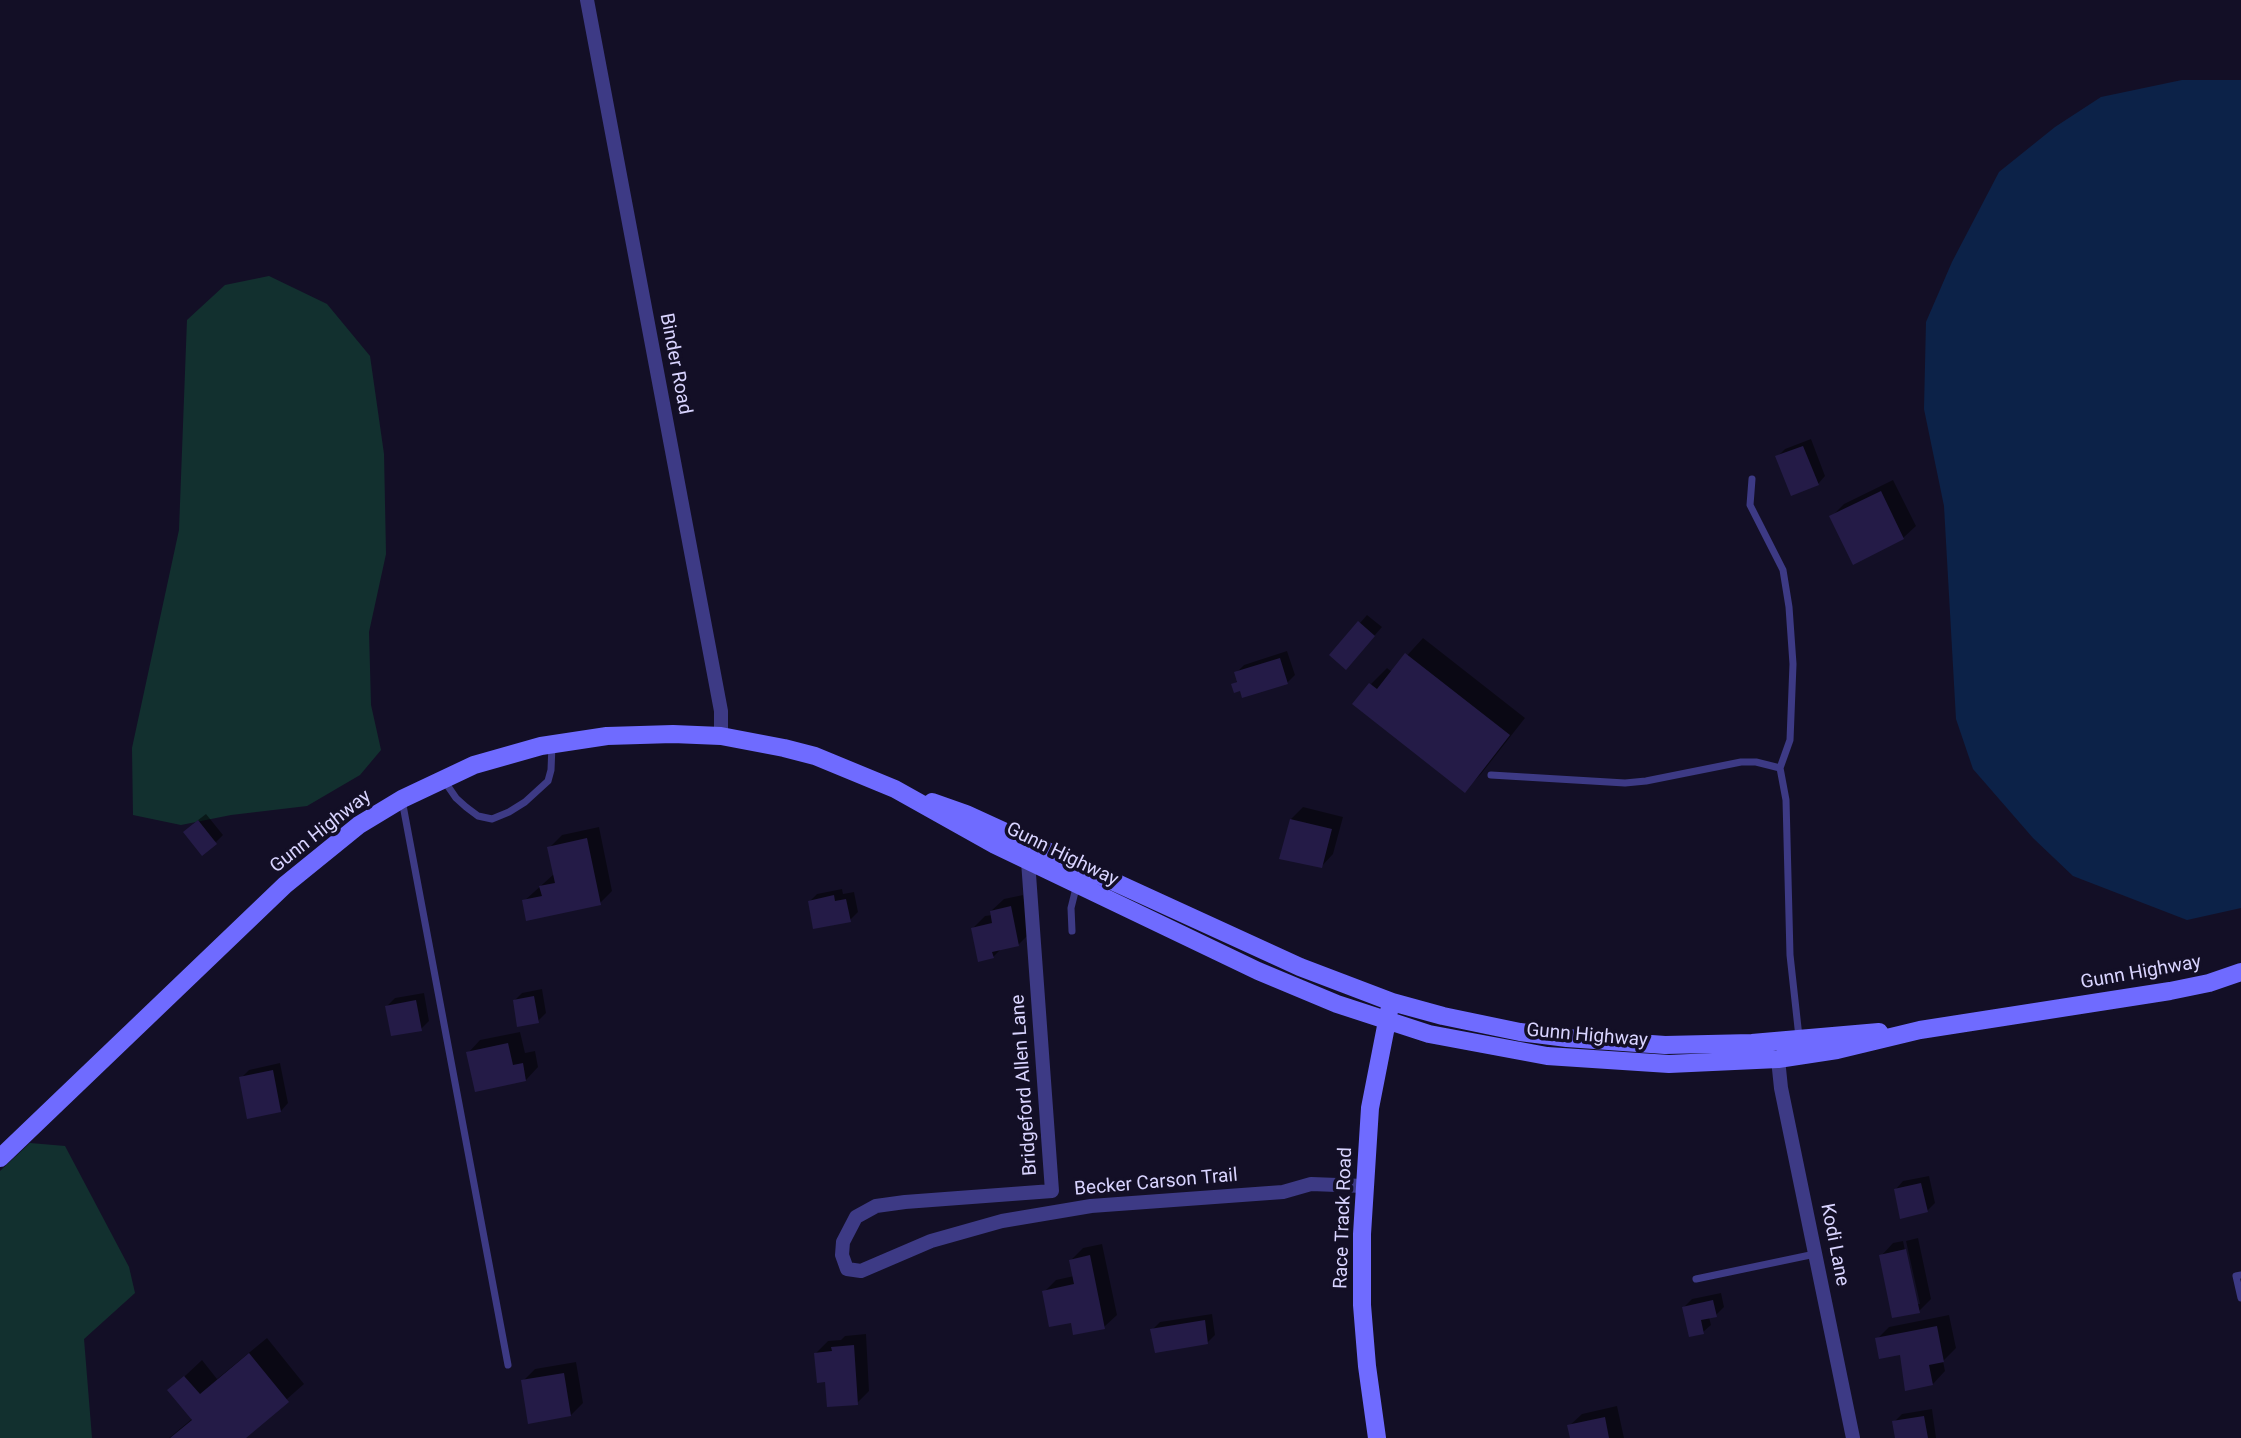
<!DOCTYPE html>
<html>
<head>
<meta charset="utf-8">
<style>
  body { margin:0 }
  canvas { display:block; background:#130f26 }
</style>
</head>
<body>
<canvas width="2241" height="1438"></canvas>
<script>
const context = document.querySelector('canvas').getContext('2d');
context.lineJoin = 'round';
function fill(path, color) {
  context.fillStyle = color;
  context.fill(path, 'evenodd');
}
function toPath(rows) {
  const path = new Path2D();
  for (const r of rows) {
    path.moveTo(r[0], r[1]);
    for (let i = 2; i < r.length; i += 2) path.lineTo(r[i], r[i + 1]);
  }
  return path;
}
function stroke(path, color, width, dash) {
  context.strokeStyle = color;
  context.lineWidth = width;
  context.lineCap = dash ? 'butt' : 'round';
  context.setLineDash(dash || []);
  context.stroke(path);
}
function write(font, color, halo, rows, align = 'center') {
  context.font = font + ' Roboto,sans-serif';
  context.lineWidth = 7;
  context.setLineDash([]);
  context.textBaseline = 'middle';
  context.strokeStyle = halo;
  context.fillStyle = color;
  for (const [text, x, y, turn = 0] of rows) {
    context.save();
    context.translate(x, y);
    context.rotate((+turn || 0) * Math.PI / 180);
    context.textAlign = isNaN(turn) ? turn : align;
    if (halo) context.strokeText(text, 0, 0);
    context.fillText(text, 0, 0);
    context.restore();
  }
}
const green = toPath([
  [269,276,327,304,370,356,384,454,386,554,369,632,371,705,381,750,360,775,307,806,231,815,181,825,133,815,132,748,179,530,187,320,225,285],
  [30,1143,65,1146,129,1267,135,1293,84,1339,92,1438,0,1438,0,1171]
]);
const water = toPath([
  [2182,80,2241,80,2241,908,2187,920,2073,876,2033,838,1973,769,1956,719,1944,506,1924,409,1926,322,1952,262,1999,172,2055,127,2101,97]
]);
const shadow = toPath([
  [1811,439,1825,476,1818,484,1777,457,1785,449],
  [1893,480,1916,526,1903,538,1831,517,1844,504],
  [1367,615,1382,627,1354,659,1332,655],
  [1423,638,1525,718,1481,774,1465,790,1371,684,1387,668,1392,672],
  [1287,651,1295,675,1287,683,1242,689,1233,685,1238,680,1236,673,1244,665],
  [1303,807,1343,817,1333,854,1321,867,1291,819],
  [206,814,223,835,216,842,193,824],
  [599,827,612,891,600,903,524,901,554,874,549,848,562,835],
  [842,889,843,894,854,892,858,912,850,920,810,901,817,894],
  [1023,895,1031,932,1019,944,1002,948,993,957,972,929,985,916,992,915,991,911,1004,899],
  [542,989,546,1013,538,1021,514,1001,522,993],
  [424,993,429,1021,421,1029,387,1006,395,998],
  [520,1032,525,1053,535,1051,538,1067,526,1080,468,1053,480,1040],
  [280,1063,288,1103,281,1111,241,1078,249,1070],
  [1929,1176,1935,1203,1927,1211,1896,1189,1903,1181],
  [1918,1238,1931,1299,1919,1311,1881,1256,1893,1243,1903,1241,1916,1304,1920,1304,1906,1241],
  [1102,1244,1117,1315,1104,1327,1072,1321,1044,1292,1056,1280,1074,1276,1071,1260,1083,1248],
  [1721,1293,1724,1307,1716,1315,1709,1317,1711,1325,1703,1332,1684,1307,1692,1299],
  [1212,1314,1215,1335,1207,1343,1152,1330,1160,1322],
  [1949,1315,1956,1348,1943,1361,1945,1371,1933,1384,1902,1353,1877,1339,1889,1327],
  [866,1334,869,1391,857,1403,816,1353,828,1341,841,1340,845,1336],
  [267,1338,304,1384,243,1438,169,1438,193,1418,170,1390,202,1360,217,1379],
  [576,1362,583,1403,571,1415,523,1381,535,1369],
  [1617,1406,1624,1438,1572,1438,1569,1426,1582,1414],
  [1932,1409,1936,1438,1896,1438,1894,1422,1902,1414]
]);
const building = toPath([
  [1803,446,1819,485,1791,496,1775,456],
  [1881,491,1904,539,1853,565,1829,516],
  [1358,621,1375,636,1346,670,1329,655],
  [1405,653,1510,735,1465,793,1352,704,1369,683,1377,689],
  [1280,658,1288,684,1242,698,1240,691,1234,693,1231,684,1237,682,1234,672],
  [1290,819,1332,829,1322,868,1279,859],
  [198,820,217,844,202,856,183,832],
  [587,838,601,905,526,921,522,900,542,896,539,886,555,883,547,847],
  [834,895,835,901,846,899,851,922,813,929,808,901],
  [1011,906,1019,946,992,952,994,958,978,962,971,928,992,923,990,911],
  [534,996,539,1023,517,1027,513,1000],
  [416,1000,422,1031,391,1036,385,1006],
  [508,1043,513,1065,523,1063,526,1081,475,1092,466,1052],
  [273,1070,281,1112,247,1119,239,1077],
  [1921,1183,1928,1212,1900,1219,1894,1189],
  [1906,1249,1920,1313,1892,1318,1879,1255],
  [1090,1255,1105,1329,1073,1335,1071,1323,1049,1327,1042,1291,1074,1284,1069,1260],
  [1713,1300,1717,1317,1701,1320,1704,1334,1689,1337,1682,1307],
  [1205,1320,1208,1344,1155,1353,1150,1329],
  [1937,1326,1944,1362,1929,1365,1933,1385,1905,1391,1900,1355,1879,1359,1875,1338],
  [854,1345,858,1405,827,1407,825,1382,817,1383,814,1353,832,1351,831,1347],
  [249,1353,289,1402,246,1438,170,1438,192,1420,167,1390,184,1376,200,1394],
  [564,1373,571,1416,528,1424,521,1380],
  [1924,1416,1928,1438,1895,1438,1892,1421],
  [1605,1417,1609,1438,1570,1438,1567,1425]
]);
const service = toPath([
  [1752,479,1750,505,1783,570,1789,607,1793,664,1790,740,1780,768],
  [1491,775,1625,783,1646,781,1741,762,1756,762,1780,768,1786,800,1790,955,1799,1037],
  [443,779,456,798,466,807,478,816,492,819,509,812,525,802,548,781,551,770,552,745],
  [402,800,508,1365],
  [1072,931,1071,908,1077,884],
  [2241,1275,2236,1276,2241,1298],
  [1696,1279,1815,1254]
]);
const minor = toPath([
  [587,0,721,711,721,736],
  [1028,861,1052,1191,905,1202,876,1206,856,1217,843,1242,842,1255,847,1269,861,1271,931,1241,1002,1221,1091,1206,1283,1192,1311,1184,1364,1186],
  [1778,1059,1781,1088,1853,1438]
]);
const secondary = toPath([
  [932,802,966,814,1300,967,1392,1002,1443,1016,1520,1032,1567,1038,1665,1045,1752,1043,1879,1032],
  [0,1158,285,885,359,825,402,799,474,765,541,746,607,736,673,734,721,736,784,748,815,756,895,789,995,845,1258,971,1337,1004,1429,1034,1547,1056,1669,1064,1778,1059,1837,1050,1920,1030,2170,991,2209,983,2241,972],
  [1377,1438,1367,1366,1362,1305,1362,1234,1370,1108,1389,1011]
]);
const streetNames = [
  ["Binder Road",675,364,79],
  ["Gunn Highway",321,832,-38],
  ["Gunn Highway",1062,855,26],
  ["Gunn Highway",2141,973,-10],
  ["Gunn Highway",1587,1036,5],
  ["Bridgeford Allen Lane",1025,1085,-94],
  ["Becker Carson Trail",1156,1183,-5],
  ["Race Track Road",1344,1218,-88],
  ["Kodi Lane",1834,1245,79]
];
fill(green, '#12302f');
fill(water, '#0c2248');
fill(shadow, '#0007');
fill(building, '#241b47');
stroke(service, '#3d3a85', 7);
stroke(minor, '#3d3a85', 14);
stroke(secondary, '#6f6bff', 18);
write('19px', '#d9d4ff', '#130f26', streetNames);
</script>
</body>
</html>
